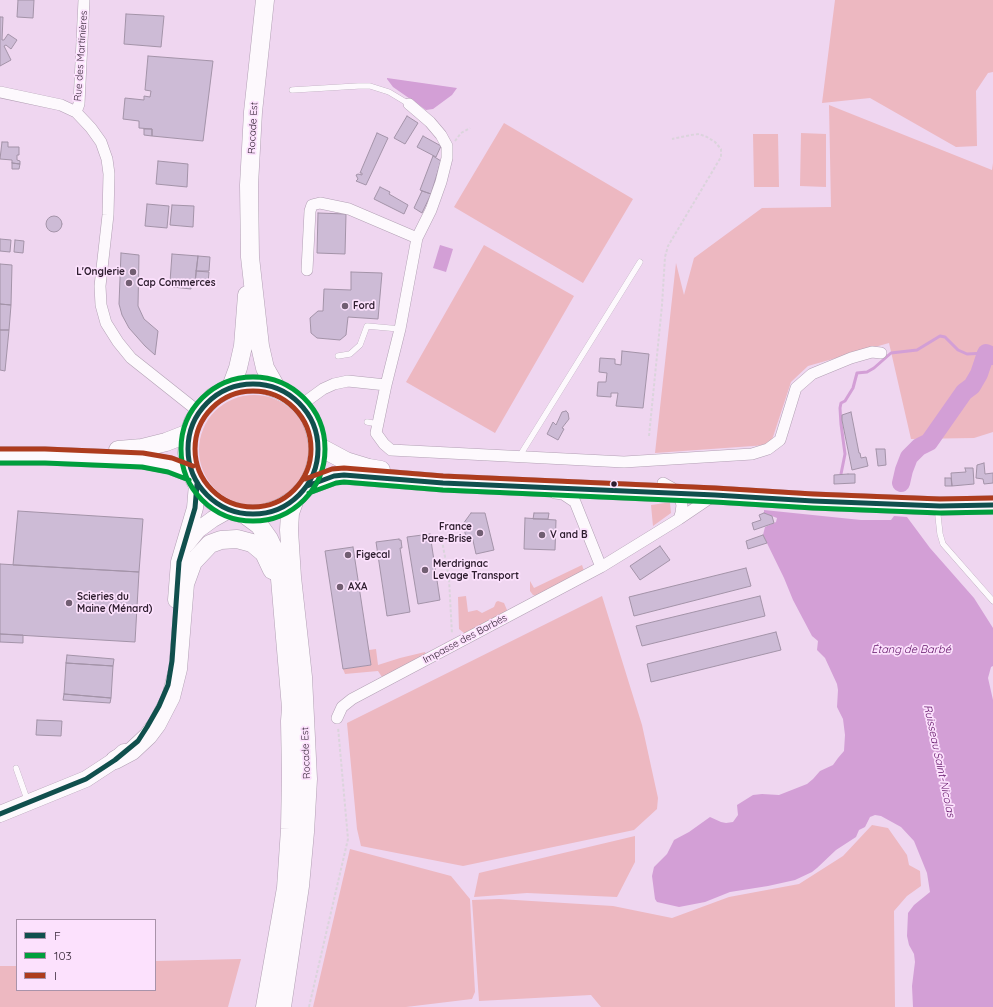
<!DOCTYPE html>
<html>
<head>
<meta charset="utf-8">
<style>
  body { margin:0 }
  #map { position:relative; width:993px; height:1007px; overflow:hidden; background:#efd6f0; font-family:Quicksand,sans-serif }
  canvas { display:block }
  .legend { position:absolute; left:16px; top:919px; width:140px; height:72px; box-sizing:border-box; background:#fce1fd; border:1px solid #a993aa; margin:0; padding:5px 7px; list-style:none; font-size:12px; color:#2d1d2e }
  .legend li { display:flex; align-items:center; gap:8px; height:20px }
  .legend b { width:20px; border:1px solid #a993aa }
</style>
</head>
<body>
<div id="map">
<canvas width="993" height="1007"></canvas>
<ul class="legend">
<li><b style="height:5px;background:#104f4d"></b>F</li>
<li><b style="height:5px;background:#009e3d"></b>103</li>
<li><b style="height:5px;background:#ad3c1e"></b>I</li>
</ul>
</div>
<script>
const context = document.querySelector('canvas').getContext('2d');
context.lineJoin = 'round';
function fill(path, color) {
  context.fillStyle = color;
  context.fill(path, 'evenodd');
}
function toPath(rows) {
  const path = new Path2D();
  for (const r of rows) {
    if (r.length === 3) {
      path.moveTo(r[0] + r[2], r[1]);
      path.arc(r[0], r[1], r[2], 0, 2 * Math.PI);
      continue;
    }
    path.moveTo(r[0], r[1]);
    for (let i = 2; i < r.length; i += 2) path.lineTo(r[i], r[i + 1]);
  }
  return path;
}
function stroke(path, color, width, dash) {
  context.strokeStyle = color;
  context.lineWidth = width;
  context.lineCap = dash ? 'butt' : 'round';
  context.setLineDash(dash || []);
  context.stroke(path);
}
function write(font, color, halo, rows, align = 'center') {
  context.font = font + ' Quicksand,sans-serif';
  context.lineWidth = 3.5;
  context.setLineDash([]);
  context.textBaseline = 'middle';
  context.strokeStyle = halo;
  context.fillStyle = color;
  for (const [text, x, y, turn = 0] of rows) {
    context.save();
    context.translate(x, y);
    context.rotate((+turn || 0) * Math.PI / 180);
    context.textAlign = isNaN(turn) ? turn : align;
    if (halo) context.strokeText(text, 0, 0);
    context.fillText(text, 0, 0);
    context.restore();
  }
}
const green = toPath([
  [835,0,993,0,993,72,988,73,976,91,977,146,956,147,870,98,822,103],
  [829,105,992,170,993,163,993,432,974,438,911,439,889,343,808,366,791,382,772,440,767,445,655,453,676,263,684,295,694,258,762,208,831,207],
  [504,123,633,199,583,283,454,207],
  [801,133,826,134,826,187,800,186],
  [753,134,778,134,779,187,754,187],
  [484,245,574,296,495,433,406,382],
  [254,450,55],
  [665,503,670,503,671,513,653,526,651,505],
  [582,565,584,571,538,596,533,595,530,591,530,581,534,588],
  [466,596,468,612,477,610,482,613,494,607,496,602,498,601,504,603,507,610,506,612,466,633,464,633,459,629,458,597],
  [602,596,642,725,658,798,657,809,634,830,463,866,361,846,357,829,347,723],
  [376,649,378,665,400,658,425,652,426,655,382,677,378,671,345,674,343,669,371,665,369,650],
  [872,825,888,828,907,855,909,865,920,871,921,886,907,896,894,911,895,1007,601,1007,591,995,479,1001,472,900,499,899,613,906,672,918,729,897,799,884,843,856],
  [635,836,635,862,617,897,527,893,474,897,479,873],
  [350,849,451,876,470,899,475,992,472,999,406,1007,313,1007],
  [241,959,228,1007,0,1007,0,966,17,966,17,990,155,990,155,961]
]);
const water = toPath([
  [387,78,457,88,452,95,433,109,426,110,393,87,387,79],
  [440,245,453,249,446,272,433,268],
  [764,510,861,520,891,520,894,516,907,517,930,548,974,598,993,628,993,666,991,667,988,678,993,700,993,1007,913,1007,912,986,915,962,914,954,909,945,907,936,908,913,914,905,930,892,927,873,914,841,901,827,881,816,875,815,870,817,865,827,859,830,856,837,836,850,817,868,812,872,795,880,768,886,730,892,705,902,679,907,657,902,655,899,652,876,654,867,667,854,674,840,689,832,710,817,721,822,726,823,733,822,738,815,737,805,753,795,762,794,779,795,807,784,813,779,820,771,833,765,838,758,844,751,845,735,843,719,837,707,838,690,837,684,825,658,817,650,818,641,812,636,793,600,784,578,763,535,765,527,776,522,777,518,764,513]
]);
const stream = toPath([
  [841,474,845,454,841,424,840,408,841,403,845,401,853,388,857,373,867,372,874,368,891,353,917,350,940,336,945,337,958,350,967,354,986,353]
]);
const river = toPath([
  [901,483,904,470,909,457,919,447,929,442,964,392,972,386,979,374,986,353,993,356]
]);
const building = toPath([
  [18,0,34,0,33,18,17,17,18,0],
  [126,14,164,16,161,47,124,44,126,14],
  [0,17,3,17,2,40,4,40,8,34,17,40,11,49,6,45,4,46,11,60,0,66,0,17],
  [148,56,213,61,203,141,152,136,152,129,139,128,139,121,123,119,125,98,144,100,144,96,150,97,151,91,145,90,148,56],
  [407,116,418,123,405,144,394,138,407,116],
  [144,129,152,129,152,136,144,135,144,129],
  [377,133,388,138,366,185,356,181,358,179,356,175,358,174,362,175,362,173,360,173,377,133],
  [423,136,441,146,436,157,417,147,423,136],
  [2,142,8,142,8,147,19,147,19,155,17,155,17,160,20,161,20,164,12,163,12,160,0,159,2,142],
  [433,156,441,161,431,194,420,190,433,156],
  [158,161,188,164,187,187,156,184,158,161],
  [12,163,20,164,19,169,12,169,12,163],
  [380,187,390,192,389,194,408,205,404,214,374,199,380,187],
  [422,191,431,194,422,213,414,208,422,191],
  [147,204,169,206,167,228,145,226,147,204],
  [172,205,194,206,193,227,170,225,172,205],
  [318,213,346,214,345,254,317,253,318,213],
  [54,224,8],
  [0,239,11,240,10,252,0,251,0,239],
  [15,240,24,241,23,253,14,252,15,240],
  [121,253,139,255,138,306,144,319,158,331,155,355,145,346,129,328,122,315,119,304,121,253],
  [172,254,198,256,195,284,191,284,191,289,173,287,174,282,170,282,172,254],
  [198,256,210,257,209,271,196,271,198,256],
  [0,264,12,265,11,305,0,304,0,264],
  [196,271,209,272,208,283,195,282,196,271],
  [351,272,382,273,378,319,348,317,346,335,340,340,317,338,311,333,310,318,318,311,323,311,324,289,351,290,351,272],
  [0,304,11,305,9,330,0,330,0,304],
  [0,330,9,330,5,371,0,370,0,330],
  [622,351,649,354,643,408,616,406,618,393,611,393,611,397,597,396,598,382,606,382,607,373,599,372,600,358,615,359,615,364,621,365,622,351],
  [566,411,568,413,569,419,562,428,564,429,558,440,547,434,553,422,556,425,562,412,566,411],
  [851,412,859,453,860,453,861,458,866,457,868,466,852,470,842,420,842,415,851,412],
  [876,449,885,449,886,465,878,466,876,449],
  [984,463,985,474,993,473,993,483,984,484,983,479,976,478,977,465,984,463],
  [965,468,973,468,974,484,952,486,951,473,966,472,965,468],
  [848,474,855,474,855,483,834,484,834,475,848,474],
  [945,478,951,478,952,486,945,486,945,478],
  [18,511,143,519,139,572,13,565,18,511],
  [471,513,485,513,494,550,476,554,472,536,466,537,463,524,471,513],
  [534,513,549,513,548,519,533,519,534,513],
  [764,513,772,516,774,523,754,530,752,523,761,520,759,515,764,513],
  [525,518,556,520,555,550,524,549,525,518],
  [430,534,440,600,418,604,407,537,430,534],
  [763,535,767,543,748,549,746,541,763,535],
  [399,539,399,540,401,540,402,548,400,548,410,612,387,616,376,542,399,539],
  [660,546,670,560,640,580,630,566,660,546],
  [353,547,371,665,343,669,325,551,353,547],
  [0,564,139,572,135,642,0,634,0,564],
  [746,568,751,586,634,616,629,597,746,568],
  [760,596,765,616,642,646,636,626,760,596],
  [776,632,781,650,651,682,647,664,776,632],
  [0,634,23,635,23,643,0,642,0,634],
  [67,655,114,659,113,666,66,663,67,655],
  [66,663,113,666,111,698,64,694,66,663],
  [64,694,111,698,110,703,63,700,64,694],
  [37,720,62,721,61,736,36,735,37,720]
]);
const path = toPath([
  [455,141,461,133,470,128],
  [649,436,662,305,665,257,668,246,721,157,721,149,715,142,707,137,699,134,691,135,672,139],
  [441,535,449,579,452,634],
  [309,1007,348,839,338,727]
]);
const service = toPath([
  [292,90,358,86,370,86,389,92,409,104],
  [338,356,350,354,360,345,367,326,400,329],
  [367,422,378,424],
  [519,457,640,262],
  [939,508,938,516,940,534,943,544,993,601],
  [16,768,28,802]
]);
const minor = toPath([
  [0,92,61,105,76,112,91,128,101,142,107,159,109,174,108,215,100,286,101,305,106,323,118,342,131,358,199,412],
  [409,104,430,122,441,135,447,146,447,158,441,182,431,210,417,238,400,329,386,385,376,433,384,444,391,450,624,462,752,454,768,449,780,440,796,388,812,374,851,358,872,352,881,353],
  [76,112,79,104,84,0],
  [307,270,310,211,312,205,320,203,349,209,417,238],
  [301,405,323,389,334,384,348,381,386,385],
  [663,483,672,488,680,498,682,505,681,513,679,519],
  [555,493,563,494,575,502,601,567],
  [337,718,342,707,352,699,601,567,679,519,713,496]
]);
const secondary = toPath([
  [186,545,198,530,213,519,229,510],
  [176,600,179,562,195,508,197,484],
  [0,814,86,779,115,760,124,752]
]);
const primary = toPath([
  [265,0,253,112,249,185,250,257,260,346,265,368,277,389,290,396,301,405,310,417,315,431,318,446,317,460,313,474,307,486,295,499,280,508,262,514,244,514,229,510,217,504,206,495,197,484,191,473,187,453,189,433,193,422,199,412,213,397,231,387,247,384,262,384,277,389],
  [231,387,238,368,243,346,247,295],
  [318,446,346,461,369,468,381,470],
  [118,450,142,448,166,442,189,433],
  [0,456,45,456,143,460,170,465,191,473],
  [307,486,334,476,344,475,443,483,715,495,813,501,940,506,993,505],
  [244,514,259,525,269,539,275,552,280,579,291,708,290,721,291,775,290,829,286,888,265,1007],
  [115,760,132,751,148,736,157,724,171,697,178,669,185,584,193,562,210,544,221,540,237,539,252,543,264,553,272,570],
  [282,1007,300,886,305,832,308,779,303,677,292,577,289,530,290,513,295,499]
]);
const bus1 = toPath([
  [253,449,65],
  [307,486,334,476,344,475,443,483,715,495,813,501,940,506,993,505],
  [0,814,86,779,115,760,138,741,147,727,159,706,168,685,172,661,179,562,195,508,197,484]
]);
const bus2 = toPath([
  [253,449,72],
  [0,463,45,463,142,467,168,472,189,480],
  [309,493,336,483,344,482,443,490,715,502,813,508,940,513,993,512]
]);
const bus3 = toPath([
  [253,449,58],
  [0,449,45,449,143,453,172,458,193,466],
  [305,479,332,469,344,468,443,476,715,488,813,494,940,499,993,498]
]);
const markers = [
  [133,272,4,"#715e72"],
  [129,283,4,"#715e72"],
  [345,306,4,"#715e72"],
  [614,484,3.5,"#2d1d2e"],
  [480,533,4,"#715e72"],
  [542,535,4,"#715e72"],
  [348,555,4,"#715e72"],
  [425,570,4,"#715e72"],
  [340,587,4,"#715e72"],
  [69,603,4,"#715e72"]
];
const streetNames = [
  ["Rue des Martinières",81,56,-86],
  ["Rocade Est",253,128,-87],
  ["Impasse des Barbés",465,639,-28],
  ["Rocade Est",306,753,-92]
];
const poiNames = [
  ["L'Onglerie",125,272,"right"],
  ["Cap Commerces",137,283],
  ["Ford",353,306],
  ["France",472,527,"right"],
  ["Pare-Brise",472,539,"right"],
  ["V and B",550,535],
  ["Figecal",356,555],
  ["Merdrignac",433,564],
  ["Levage Transport",433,576],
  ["AXA",348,587],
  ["Scieries du",77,597],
  ["Maine (Ménard)",77,609]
];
const waterNames = [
  ["Étang de Barbé",911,650],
  ["Ruisseau Saint-Nicolas",939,761,78]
];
fill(green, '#edb8c1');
fill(water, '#d39fd6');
stroke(stream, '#d39fd6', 3);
stroke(river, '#d39fd6', 18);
fill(building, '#cdbbd6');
stroke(building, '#a393a8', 1);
stroke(service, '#b2a0b4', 6);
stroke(minor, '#b2a0b4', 12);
stroke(secondary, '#b2a0b4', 17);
stroke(primary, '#b2a0b4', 19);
stroke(path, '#dbd4dc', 2, [3, 2]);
stroke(service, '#fdf9fd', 5.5);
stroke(minor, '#fdf9fd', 11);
stroke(secondary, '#fdf9fd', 16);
stroke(primary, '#fdf9fd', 18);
stroke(bus1, '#104f4d', 5);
stroke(bus2, '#009e3d', 5);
stroke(bus3, '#ad3c1e', 5);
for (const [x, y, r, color] of markers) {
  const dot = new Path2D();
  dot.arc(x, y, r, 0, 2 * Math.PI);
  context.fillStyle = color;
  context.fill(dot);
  stroke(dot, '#fce1fd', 1.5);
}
write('10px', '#2d1d2e', '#fce1fd', streetNames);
write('bold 10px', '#2d1d2e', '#fce1fd', poiNames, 'left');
write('italic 11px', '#5f0f65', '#fce1fd', waterNames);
</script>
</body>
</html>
